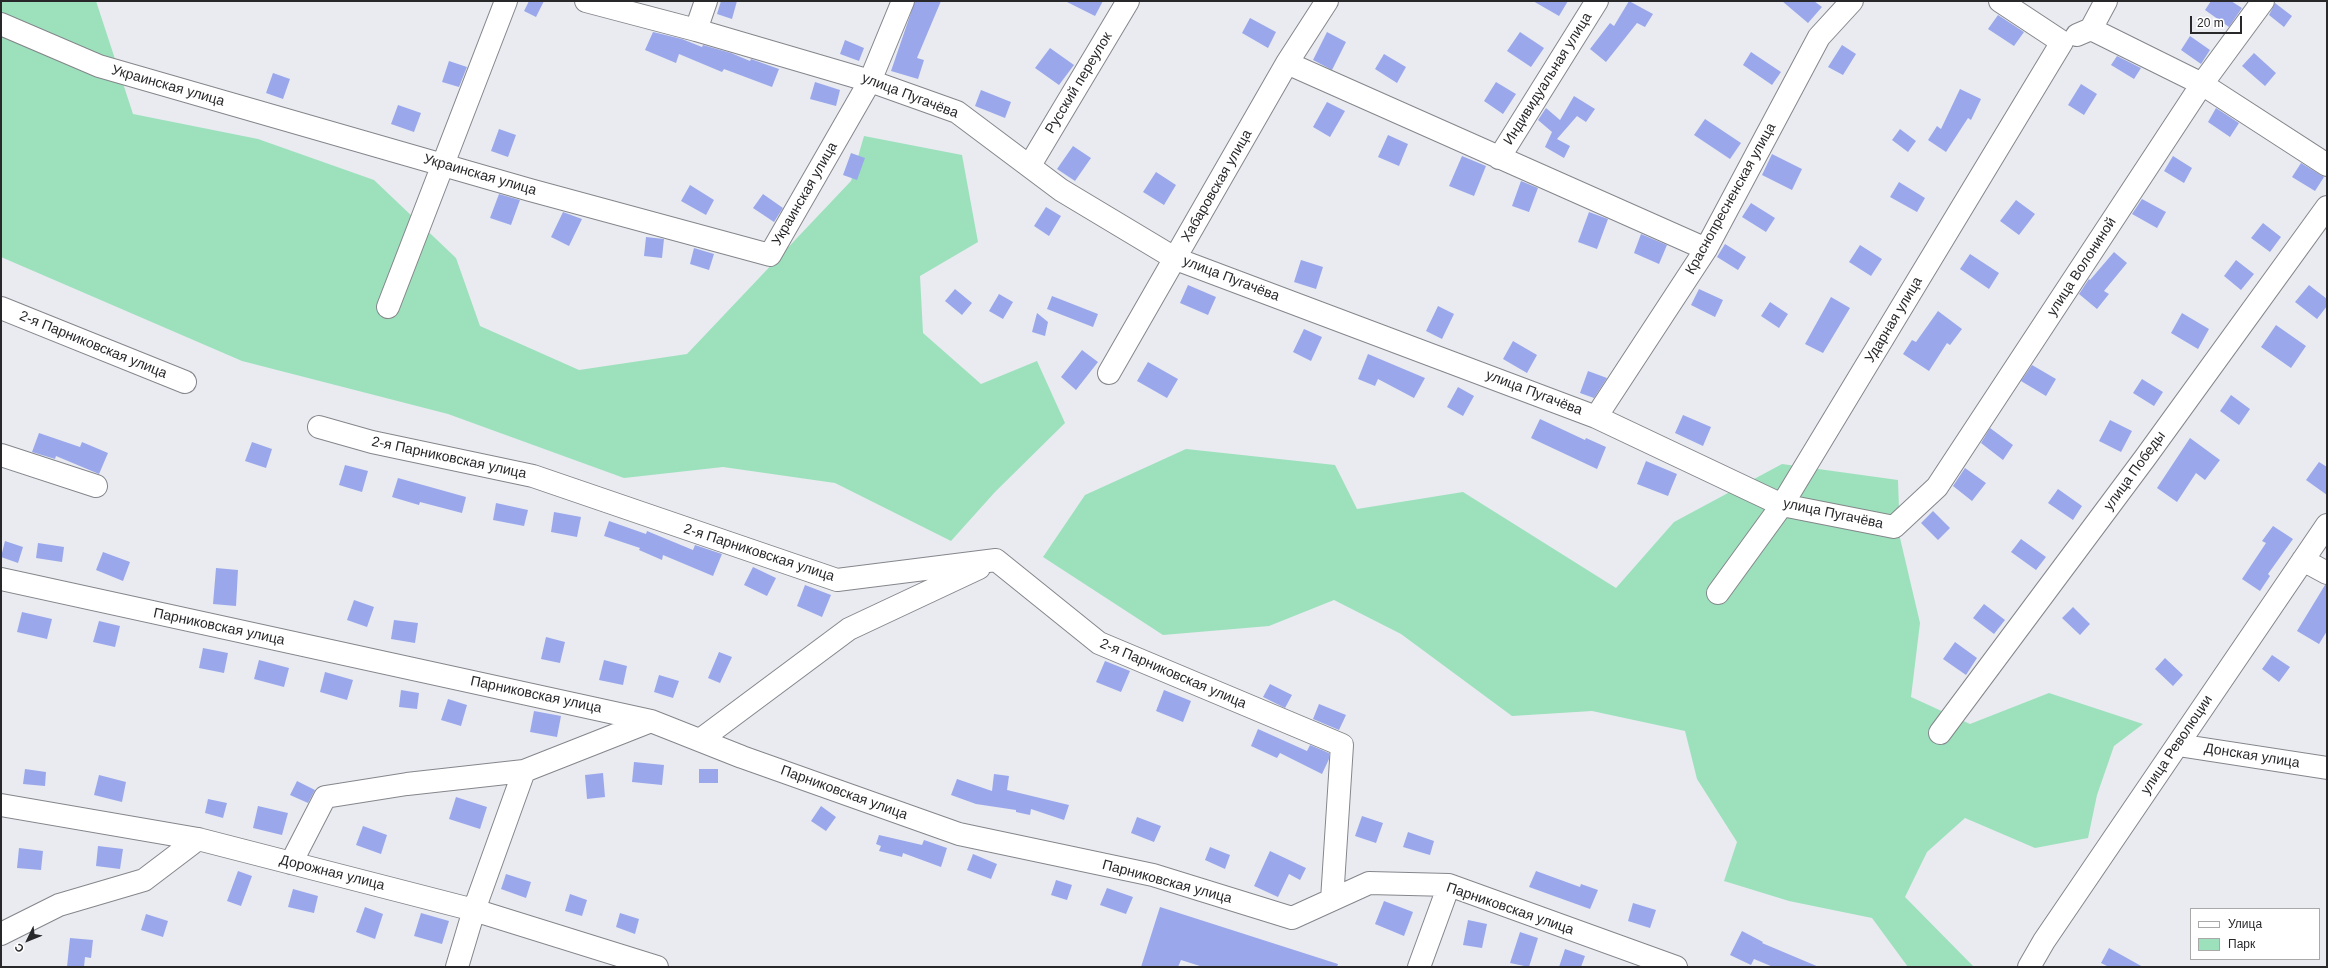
<!DOCTYPE html>
<html>
<head>
<meta charset="utf-8">
<style>
  body { margin:0 }
  #map { position:relative; width:2328px; height:968px; overflow:hidden; background:#e9ebf1; font-family:Arial,sans-serif }
  canvas { display:block }
  .frame { position:absolute; inset:0; border:2px solid #28282b; pointer-events:none }
  .legend { position:absolute; left:2190px; top:908px; width:130px; height:52px; box-sizing:border-box; background:#fff; border:1px solid #a9a9aa; margin:0; padding:5px 7px; list-style:none; font-size:12px; color:#28282b }
  .legend li { display:flex; align-items:center; gap:8px; height:20px }
  .legend b { width:20px; border:1px solid #a9a9aa }
  .north { position:absolute; left:8px; top:920px; width:40px; height:40px; -webkit-text-stroke:3px #fff; paint-order:stroke; rotate:227deg; font-size:11px; font-weight:700; line-height:16px; text-align:center; color:#28282b }
  .north::after { content:''; display:block; margin:auto; width:14px; height:18px; background:#28282b; clip-path:polygon(50% 0,100% 100%,50% 72%,0 100%) }
  .scale { position:absolute; left:2190px; top:16px; width:52px; height:18px; box-sizing:border-box; border:2px solid #28282b; border-top:0; padding-left:5px; font-size:12px; line-height:14px; white-space:nowrap; color:#28282b; -webkit-text-stroke:3px #fff; paint-order:stroke }
</style>
</head>
<body>
<div id="map">
<canvas width="2328" height="968"></canvas>
<div class="frame"></div>
<ul class="legend">
<li><b style="height:5px;background:#fff"></b>Улица</li>
<li><b style="height:11px;background:#9ce1bc"></b>Парк</li>
</ul>
<div class="north">С</div>
<div class="scale">20 m</div>
</div>
<script>
const context = document.querySelector('canvas').getContext('2d');
context.lineJoin = 'round';
function fill(path, color) {
  context.fillStyle = color;
  context.fill(path, 'evenodd');
}
function toPath(rows) {
  const path = new Path2D();
  for (const r of rows) {
    path.moveTo(r[0], r[1]);
    for (let i = 2; i < r.length; i += 2) path.lineTo(r[i], r[i + 1]);
  }
  return path;
}
function stroke(path, color, width, dash) {
  context.strokeStyle = color;
  context.lineWidth = width;
  context.lineCap = dash ? 'butt' : 'round';
  context.setLineDash(dash || []);
  context.stroke(path);
}
function write(font, color, halo, rows, align = 'center') {
  context.font = font + ' Arial,sans-serif';
  context.lineWidth = 3;
  context.setLineDash([]);
  context.textBaseline = 'middle';
  context.strokeStyle = halo;
  context.fillStyle = color;
  for (const [text, x, y, turn = 0] of rows) {
    context.save();
    context.translate(x, y);
    context.rotate((+turn || 0) * Math.PI / 180);
    context.textAlign = isNaN(turn) ? turn : align;
    if (halo) context.strokeText(text, 0, 0);
    context.fillText(text, 0, 0);
    context.restore();
  }
}
const green = toPath([
  [1,1,96,1,133,114,258,139,374,180,456,258,480,326,579,370,687,354,851,181,864,136,962,155,978,242,920,276,923,333,981,384,1037,361,1065,423,995,492,951,541,835,483,723,467,624,478,448,414,242,361,1,257],
  [1186,449,1335,465,1357,509,1463,492,1616,588,1674,522,1782,464,1898,480,1900,538,1920,623,1911,697,1970,724,2049,693,2143,724,2114,746,2097,795,2088,838,2035,848,1965,818,1927,852,1905,897,1974,967,1908,967,1872,918,1789,901,1724,881,1737,842,1697,779,1685,731,1592,711,1512,716,1401,634,1334,600,1269,626,1163,635,1043,557,1085,495]
]);
const building = toPath([
  [529,1,544,1,536,17,524,11],
  [721,1,737,1,732,19,717,14],
  [915,1,941,1,917,58,924,60,918,79,891,71],
  [1065,1,1103,1,1095,16],
  [1533,1,1568,1,1559,16],
  [1629,1,1653,14,1645,27,1637,23,1606,62,1590,49,1610,23,1614,26],
  [1782,1,1814,1,1822,7,1808,23],
  [2211,1,2231,1,2242,8,2229,27,2205,10],
  [2275,3,2292,16,2284,27,2269,15],
  [1998,15,2024,32,2014,46,1988,29],
  [1250,18,1276,32,1268,48,1242,33],
  [653,32,682,39,702,47,703,45,731,53,750,61,751,59,779,69,772,87,724,69,722,72,679,54,676,63,645,50],
  [1327,32,1346,42,1332,70,1313,60],
  [1520,32,1544,48,1531,67,1507,51],
  [2190,36,2210,50,2201,64,2181,50],
  [845,40,864,48,859,61,840,54],
  [1842,45,1856,54,1843,75,1828,67],
  [1050,48,1074,65,1059,85,1035,68],
  [1751,52,1781,72,1772,85,1743,65],
  [2254,53,2276,73,2265,86,2242,66],
  [1384,54,1406,67,1397,83,1375,69],
  [2117,56,2141,68,2134,79,2111,65],
  [449,61,467,67,459,87,442,82],
  [273,73,290,79,283,99,266,93],
  [815,82,840,90,836,106,810,99],
  [1496,82,1516,94,1503,114,1484,101],
  [2081,84,2097,94,2084,115,2068,105],
  [1960,89,1981,99,1971,120,1968,118,1946,152,1928,140,1937,126,1941,129],
  [981,90,1011,102,1005,118,975,106],
  [1574,96,1595,109,1586,122,1577,116,1557,139,1570,146,1564,158,1545,147,1552,132,1538,120,1546,108,1560,120],
  [1327,102,1345,111,1330,137,1313,127],
  [398,105,421,113,414,132,391,124],
  [2216,108,2239,123,2230,137,2208,122],
  [1705,119,1741,143,1730,159,1694,135],
  [499,129,516,135,508,157,491,151],
  [1900,129,1916,141,1908,152,1892,140],
  [1388,135,1408,144,1399,166,1378,157],
  [1073,146,1091,158,1075,181,1057,169],
  [851,153,865,158,857,180,843,175],
  [1772,154,1802,169,1792,190,1762,175],
  [1462,156,1486,166,1474,196,1449,186],
  [2173,156,2192,168,2184,183,2164,171],
  [2301,163,2324,177,2315,191,2292,177],
  [1156,172,1176,185,1164,205,1143,192],
  [1521,181,1538,188,1529,212,1512,206],
  [1899,182,1925,198,1917,212,1890,197],
  [690,185,714,200,706,215,681,201],
  [499,194,520,200,511,225,490,218],
  [763,194,783,208,774,222,753,208],
  [2142,199,2166,212,2157,228,2132,214],
  [2016,200,2035,214,2019,235,2000,221],
  [1751,203,1775,218,1766,232,1742,217],
  [1046,207,1061,216,1049,236,1034,226],
  [563,212,582,219,569,246,551,237],
  [1589,212,1608,219,1597,249,1578,242],
  [2263,223,2281,237,2270,252,2251,238],
  [1641,234,1667,245,1659,264,1634,253],
  [646,237,664,239,662,258,644,256],
  [1725,244,1746,257,1738,270,1717,257],
  [1860,245,1882,259,1871,276,1849,262],
  [694,248,714,254,709,270,690,264],
  [2114,252,2127,263,2104,291,2109,294,2097,309,2079,294,2089,279,2090,280],
  [1970,254,1999,273,1989,289,1960,269],
  [1301,260,1323,267,1316,289,1294,282],
  [2236,260,2254,274,2241,290,2224,276],
  [1188,285,1216,297,1208,315,1180,303],
  [2309,285,2327,299,2327,306,2317,319,2295,302],
  [955,289,972,303,962,315,945,301],
  [1699,289,1723,300,1715,317,1691,305],
  [999,294,1013,302,1003,319,989,311],
  [1052,296,1098,314,1093,327,1047,309],
  [1831,297,1850,308,1823,353,1805,344],
  [1770,302,1788,314,1779,328,1761,316],
  [1438,306,1454,314,1442,339,1426,331],
  [1938,311,1962,329,1950,345,1947,343,1929,371,1903,354,1912,340,1916,342],
  [1037,313,1048,322,1045,336,1032,332],
  [2182,313,2209,329,2198,349,2171,333],
  [2276,325,2306,346,2291,368,2261,347],
  [1304,329,1322,337,1311,361,1293,352],
  [1513,341,1537,355,1527,373,1503,359],
  [1082,350,1098,362,1076,390,1061,377],
  [1368,354,1425,378,1414,398,1378,379,1375,386,1358,379],
  [1148,362,1178,379,1167,398,1137,381],
  [2032,365,2056,379,2046,396,2021,381],
  [1588,371,1607,378,1594,398,1580,393],
  [2142,379,2163,392,2154,406,2133,393],
  [1458,387,1474,396,1463,416,1447,407],
  [2231,395,2250,409,2239,425,2220,411],
  [1683,415,1711,427,1703,446,1675,433],
  [1540,419,1585,440,1586,438,1606,447,1597,469,1531,438],
  [2110,420,2132,431,2121,452,2099,441],
  [1990,428,2013,445,2003,460,1981,443],
  [39,433,80,447,82,442,108,453,99,474,56,456,55,459,32,452],
  [2190,438,2220,460,2205,480,2196,473,2177,502,2157,488],
  [252,442,272,449,266,468,245,461],
  [1646,461,1677,474,1668,496,1637,484],
  [2319,462,2327,467,2327,495,2306,480],
  [345,465,368,471,362,492,339,485],
  [1965,468,1986,483,1972,501,1953,486],
  [398,478,466,497,462,513,420,502,419,505,392,497],
  [2058,489,2082,506,2073,520,2048,503],
  [496,503,528,510,524,526,493,520],
  [1933,511,1950,528,1938,540,1921,523],
  [554,512,581,517,577,537,551,532],
  [609,521,646,534,647,531,693,550,695,545,722,554,713,576,663,555,662,560,639,550,640,548,604,536],
  [2273,526,2293,539,2268,574,2270,576,2260,591,2242,579,2266,543,2262,541],
  [2021,539,2046,557,2036,570,2011,552],
  [5,541,23,547,18,563,1,557],
  [38,543,64,547,62,562,36,558],
  [103,552,130,562,123,581,96,570],
  [753,567,776,578,767,596,744,585],
  [216,568,238,570,236,606,213,604],
  [805,585,831,595,822,617,797,606],
  [2325,585,2327,585,2327,631,2319,644,2297,631],
  [354,600,374,607,367,627,347,620],
  [1984,604,2005,620,1994,634,1973,618],
  [2073,607,2090,624,2080,635,2062,618],
  [22,612,52,619,47,639,17,632],
  [394,620,418,623,415,643,391,639],
  [99,621,120,626,115,647,93,642],
  [546,637,565,642,560,663,541,659],
  [1955,642,1977,658,1966,675,1943,659],
  [203,648,228,653,224,673,199,668],
  [719,652,732,657,720,683,708,678],
  [2272,655,2290,667,2279,682,2262,669],
  [2165,658,2183,675,2173,686,2155,669],
  [259,660,289,668,284,687,254,679],
  [604,660,627,666,623,685,599,680],
  [1105,661,1130,671,1121,692,1096,682],
  [325,672,353,680,347,700,320,692],
  [659,675,679,681,673,698,654,692],
  [1270,684,1292,695,1285,708,1263,697],
  [401,690,419,693,417,709,399,707],
  [1164,690,1191,701,1183,722,1156,711],
  [448,699,467,705,461,726,441,720],
  [1319,704,1346,715,1339,730,1313,719],
  [534,711,561,716,557,737,530,732],
  [1258,729,1307,751,1310,745,1329,753,1329,759,1322,774,1280,753,1277,758,1251,746],
  [634,762,664,765,662,785,632,782],
  [25,769,46,772,45,786,23,784],
  [699,769,718,769,718,783,699,783],
  [603,773,605,797,587,799,585,775],
  [994,774,1009,776,1007,790,1069,805,1064,820,1031,809,1030,815,1016,812,1016,810,976,804,951,795,957,779,992,791],
  [99,775,126,782,122,802,94,795],
  [297,781,315,790,308,803,290,795],
  [456,797,487,807,480,829,449,819],
  [208,799,227,803,223,818,205,813],
  [258,806,288,813,282,835,253,828],
  [821,806,836,817,826,831,811,821],
  [1362,816,1383,823,1376,843,1355,836],
  [1137,817,1161,826,1154,842,1131,833],
  [363,826,387,835,381,854,356,845],
  [1408,832,1434,841,1430,855,1403,847],
  [879,835,922,845,924,840,947,848,941,867,903,853,902,857,879,851,881,846,876,844],
  [98,846,123,849,120,869,96,866],
  [1210,847,1230,855,1225,869,1205,860],
  [19,848,43,851,41,870,17,868],
  [1270,851,1306,868,1300,880,1289,874,1278,897,1254,886],
  [973,854,997,864,991,879,967,870],
  [238,871,252,876,241,906,227,901],
  [1536,871,1580,887,1581,884,1598,890,1590,909,1529,887],
  [506,874,531,882,526,898,501,889],
  [1056,880,1072,885,1067,900,1051,895],
  [1107,888,1133,897,1126,914,1100,905],
  [293,889,318,896,314,913,288,907],
  [570,894,587,900,582,916,565,911],
  [1384,901,1413,912,1404,936,1375,924],
  [1633,903,1656,910,1650,928,1628,921],
  [365,907,383,914,375,939,356,932],
  [1160,907,1338,964,1337,967,1203,967,1181,960,1178,967,1141,967],
  [421,913,449,921,442,944,414,936],
  [620,913,639,919,635,934,616,927],
  [146,914,168,921,163,937,141,930],
  [1468,920,1487,924,1482,948,1463,945],
  [1742,931,1763,942,1762,943,1819,967,1773,967,1754,959,1751,965,1730,955],
  [1520,932,1538,938,1529,967,1510,963],
  [70,938,93,940,91,958,85,957,84,967,67,967],
  [2109,948,2143,967,2109,967,2101,963],
  [1565,949,1585,956,1581,967,1559,967]
]);
const minor = toPath([
  [586,1,696,30,870,81,957,112,1061,190,1176,259,1596,417,1782,505,1894,527,1937,487,2202,84,2263,1],
  [2000,1,2062,42],
  [1,24,99,66,530,190,770,255,870,81,903,1],
  [2091,29,2202,84,2327,165],
  [696,30,706,1],
  [2077,35,2091,29,2106,1],
  [1287,63,1706,249],
  [1499,158,1597,1],
  [1030,165,1128,1],
  [388,307,506,1],
  [1,308,185,382],
  [1109,373,1287,63,1327,1],
  [1596,417,1706,249,1819,37,1852,1],
  [319,427,372,442,533,476,837,580,996,560,1099,643,1342,745,1332,900],
  [1,455,96,486],
  [2303,560,2327,573],
  [1,579,651,721,742,757,959,834,1153,875,1292,918,1369,883,1449,885,1676,967],
  [1718,593,1782,505,2062,42],
  [1940,733,2145,458,2327,207],
  [700,740,849,629,979,568],
  [2178,745,2327,768],
  [524,771,651,721],
  [1,805,198,839,474,910,657,967],
  [291,863,325,797,407,784,524,771,474,910,457,967],
  [1,934,59,905,144,880,198,839],
  [1419,967,1449,885],
  [2029,967,2044,941,2327,525]
]);
const streetNames = [
  ["Индивидуальная улица",1548,79,-58],
  ["Русский переулок",1079,83,-59],
  ["Украинская улица",168,86,16],
  ["улица Пугачёва",910,96,21],
  ["Украинская улица",480,175,16],
  ["Хабаровская улица",1217,186,-60],
  ["Украинская улица",805,194,-60],
  ["Краснопресненская улица",1731,199,-61],
  ["улица Волониной",2082,267,-57],
  ["улица Пугачёва",1231,279,21],
  ["Ударная улица",1894,320,-59],
  ["2-я Парниковская улица",93,345,22],
  ["улица Пугачёва",1534,393,21],
  ["2-я Парниковская улица",449,458,12],
  ["улица Победы",2135,471,-54],
  ["улица Пугачёва",1833,514,12],
  ["2-я Парниковская улица",759,553,18],
  ["Парниковская улица",219,627,12],
  ["2-я Парниковская улица",1173,674,23],
  ["Парниковская улица",536,695,12],
  ["улица Революции",2177,745,-56],
  ["Донская улица",2252,756,9],
  ["Парниковская улица",844,793,20],
  ["Дорожная улица",332,873,14],
  ["Парниковская улица",1167,882,15],
  ["Парниковская улица",1510,909,19]
];
fill(green, '#9ce1bc');
fill(building, '#9aa8eb');
stroke(minor, '#84868b', 24);
stroke(minor, '#fff', 22);
write('14px', '#28282b', '#fff', streetNames);
</script>
</body>
</html>
